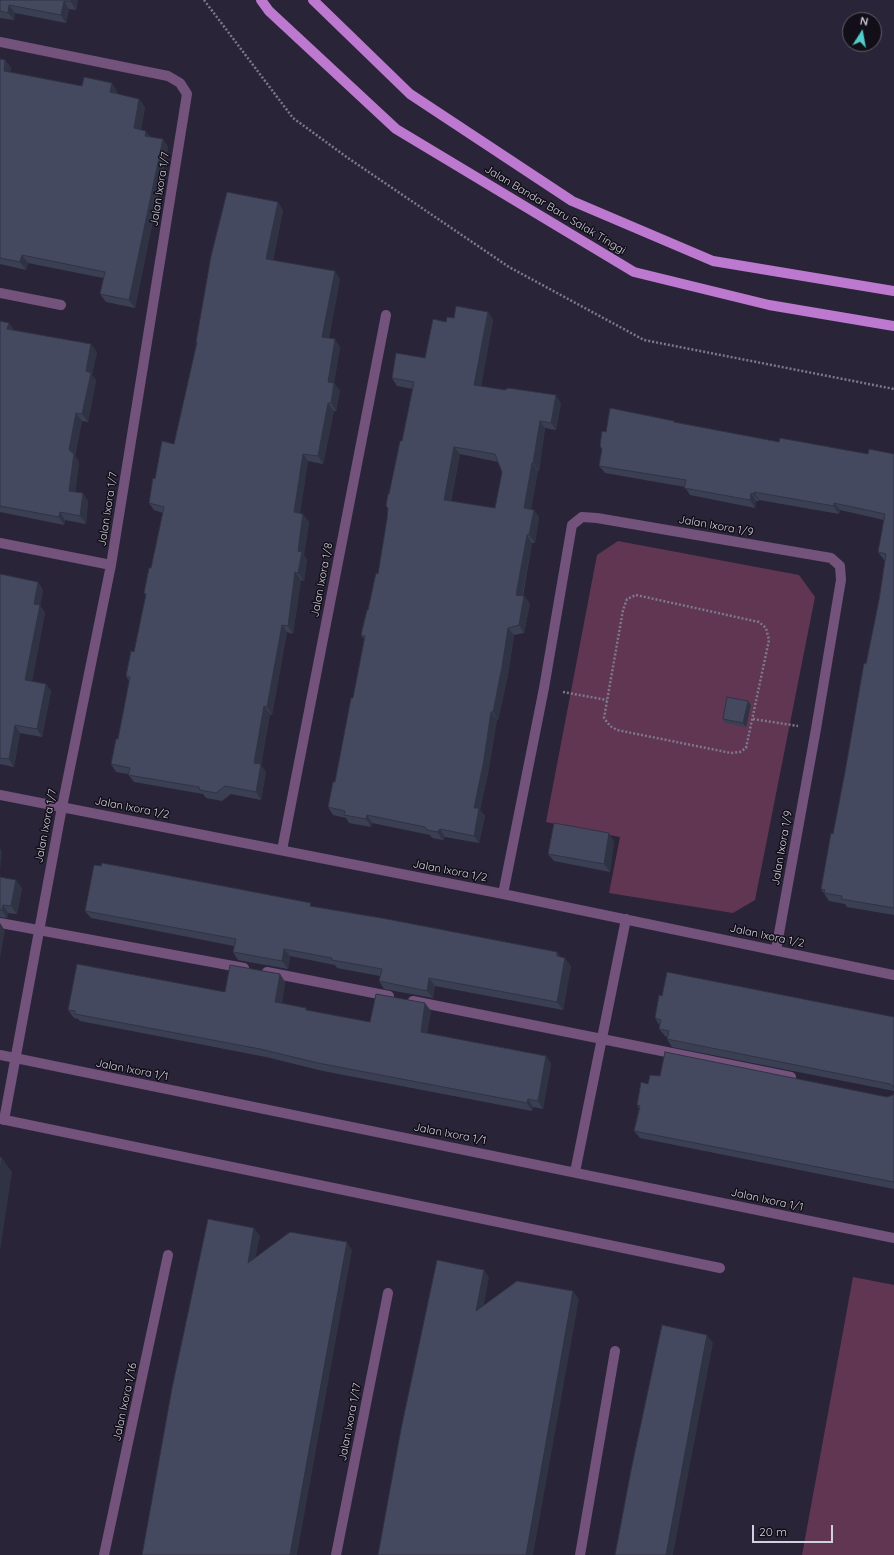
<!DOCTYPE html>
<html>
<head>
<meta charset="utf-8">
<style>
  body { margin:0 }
  #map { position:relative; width:894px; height:1555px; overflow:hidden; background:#2a2439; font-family:Quicksand,sans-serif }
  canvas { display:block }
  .north { position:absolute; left:842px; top:12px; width:40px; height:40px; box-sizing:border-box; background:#120f19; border:1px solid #5f5c68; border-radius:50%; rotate:11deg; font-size:11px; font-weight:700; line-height:16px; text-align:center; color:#d3d0de }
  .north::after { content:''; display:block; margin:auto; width:14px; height:18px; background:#53cdc9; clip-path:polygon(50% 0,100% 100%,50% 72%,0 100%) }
  .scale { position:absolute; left:752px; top:1525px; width:81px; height:18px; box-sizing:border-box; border:2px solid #d3d0de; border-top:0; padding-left:5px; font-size:12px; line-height:14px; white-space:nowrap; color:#d3d0de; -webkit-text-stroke:3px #120f19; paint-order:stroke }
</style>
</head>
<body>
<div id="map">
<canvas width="894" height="1555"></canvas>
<div class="north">N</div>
<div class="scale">20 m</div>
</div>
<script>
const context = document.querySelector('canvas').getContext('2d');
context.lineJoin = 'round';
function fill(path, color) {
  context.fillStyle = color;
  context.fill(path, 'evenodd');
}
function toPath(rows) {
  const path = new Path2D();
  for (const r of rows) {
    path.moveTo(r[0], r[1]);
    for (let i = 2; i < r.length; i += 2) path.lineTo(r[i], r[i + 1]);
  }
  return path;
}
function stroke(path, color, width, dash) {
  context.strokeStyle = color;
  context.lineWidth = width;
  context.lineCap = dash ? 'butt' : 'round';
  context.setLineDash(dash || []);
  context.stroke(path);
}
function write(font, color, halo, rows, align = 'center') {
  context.font = font + ' Quicksand,sans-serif';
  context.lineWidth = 3;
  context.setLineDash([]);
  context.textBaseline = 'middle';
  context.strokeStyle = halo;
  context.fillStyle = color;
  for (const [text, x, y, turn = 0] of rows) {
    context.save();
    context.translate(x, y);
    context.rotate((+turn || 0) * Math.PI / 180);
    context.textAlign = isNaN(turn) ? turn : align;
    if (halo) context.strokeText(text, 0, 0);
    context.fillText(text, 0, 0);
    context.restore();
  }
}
const green = toPath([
  [618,541,799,575,815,597,755,900,733,913,609,893,620,837,546,822,597,555],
  [853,1277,894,1285,894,1555,802,1555]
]);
const path = toPath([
  [204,0,293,118,348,158,509,267,644,340,894,389],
  [636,595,759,622,766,628,769,640,746,748,740,752,731,753,617,730,610,726,604,718,623,610,627,599,636,595],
  [563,692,607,700],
  [753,719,798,726]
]);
const minor = toPath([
  [0,42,168,76,180,83,187,94,111,565,62,807,4,1120],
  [0,293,61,305],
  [0,543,111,565],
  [0,795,503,894,894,975],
  [282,850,386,315],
  [503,894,544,688,572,525,582,517,597,518,831,558,840,566,841,580,816,729,776,950],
  [0,923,244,968],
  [267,972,389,996],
  [413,1001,791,1077],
  [0,1055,894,1238],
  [0,1119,720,1268],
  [575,1172,626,919],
  [104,1555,168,1255],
  [336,1555,388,1293],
  [580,1555,615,1351]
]);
const major = toPath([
  [261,0,269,11,396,129,634,272,769,305,894,326],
  [313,0,410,94,572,201,713,261,894,291]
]);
const wall = toPath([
  [0,0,78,0,76,10,69,9,66,23,15,13,14,20,0,18],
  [0,59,5,60,11,68,10,72,82,86,117,91,117,94,145,107,141,130,150,137,163,139,168,147,135,308,106,302,100,294,103,278,28,263,26,270,0,264],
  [283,210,273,260,340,279,329,338,340,347,334,383,340,391,336,411,334,411,323,464,308,461,300,513,309,522,304,555,307,560,304,581,301,580,293,634,287,632,272,715,270,714,261,765,266,772,261,800,231,794,222,801,206,798,203,794,134,782,128,774,116,772,111,764,118,739,129,681,126,676,134,652,146,596,144,593,151,568,163,513,154,510,149,503,155,479,174,444,197,343,196,342],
  [488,312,493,320,481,386,561,403,556,430,545,428,539,471,538,471,531,509,534,510,539,517,535,543,532,543,523,596,524,596,530,604,524,633,514,635,508,675,498,720,497,719,488,773,480,810,485,816,479,843,445,837,443,840,432,838,430,835,372,823,371,827,349,823,346,818,333,815,328,807,335,782,353,698,364,639,361,635,378,574,387,519,389,494,402,441,413,389,397,386,392,378,425,358,446,322,454,318],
  [460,454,498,462,502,472,495,508,451,501],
  [0,321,9,323,14,330,97,352,92,375,96,380,88,422,82,421,75,456,79,462,75,492,88,501,86,524,65,520,64,525,0,512],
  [674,421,676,423,779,442,868,454,894,454,894,915,847,907,845,904,829,901,821,889,833,834,879,600,885,560,884,560,878,552,884,520,840,510,839,514,759,500,759,501,756,501,755,508,690,495,685,487,605,473,599,466,602,449,600,446,606,432],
  [0,574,38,582,43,590,40,606,45,613,32,681,46,684,51,691,42,737,20,733,14,767,0,764],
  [751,705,746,727,725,723,723,719],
  [614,841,610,872,554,861,548,854],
  [0,877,22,888,17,914,8,913,7,918,0,917],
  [314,907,557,952,561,957,571,966,563,1010,435,986,433,998,384,989,379,981,380,976,337,968,335,965,290,956,288,969,238,960,233,952,234,946,91,918,85,911],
  [280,974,285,982,282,1003,306,1008,307,1010,370,1022,431,1011,427,1033,546,1056,551,1064,543,1109,533,1107,532,1111,323,1071,266,1057,80,1021,78,1019,74,1018,68,1010,225,992],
  [894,1017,894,1091,672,1047,667,1039,667,1037,665,1036,659,1029,660,1026,655,1018],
  [660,1076,887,1097,893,1095,894,1093,894,1189,640,1138,634,1131,639,1109,637,1105,648,1084]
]);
const shadedWall = toPath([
  [71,0,78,0,76,10,71,2],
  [64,1,69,9,66,23,61,15],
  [9,5,15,13,14,20,8,13],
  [5,60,11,68,9,79,4,71],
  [112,83,117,91,116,100,110,92],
  [139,99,145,107,140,136,134,128],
  [146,131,152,139,145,136],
  [163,139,168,147,135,308,129,300],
  [278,202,283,210,272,267,266,259],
  [22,255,28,263,26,270,20,262],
  [335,271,340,279,328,345,322,337],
  [488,312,493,320,480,393,474,385],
  [9,323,14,330,7,329],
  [335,339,340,347,333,389,328,382],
  [91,344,97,352,92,375,96,380,88,422,82,414,86,371],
  [334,383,340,391,336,411,331,403],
  [556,395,561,403,556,430,551,423],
  [328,403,334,411,323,464,318,456],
  [76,413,82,421,75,456,79,462,75,499,69,491,69,450],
  [540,421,545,428,539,471,533,463],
  [454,447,460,454,449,507,444,500],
  [303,454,308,461,299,520,294,512],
  [532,463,538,471,530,515,524,508],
  [754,492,759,500,759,501,753,494],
  [83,493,88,501,86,524,80,516],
  [751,493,756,501,755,508,750,500],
  [834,503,840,510,839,514,834,506],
  [534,510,539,517,535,543,529,535],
  [60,512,65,520,64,525,59,517],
  [303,514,309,522,304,555,307,560,304,581,298,573,298,551],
  [527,535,532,543,521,602,516,595],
  [295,572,301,580,293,634,288,626],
  [38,582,43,590,40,606,45,613,31,687,25,680,34,604],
  [524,596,530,604,524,633,519,625],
  [282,625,287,632,272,715,267,707],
  [508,628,514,635,508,675,498,720,493,712],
  [46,684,51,691,42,737,37,729],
  [748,701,751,705,746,727,743,723],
  [264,706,270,714,261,765,266,772,261,800,256,792,254,763],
  [491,712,497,719,488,773,480,810,485,816,479,843,474,836,474,808],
  [15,725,20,733,14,767,9,759],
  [367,815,372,823,371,827,366,819],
  [440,829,445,837,443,840,437,832],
  [609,833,614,841,610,872,604,864],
  [0,848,2,852,0,870],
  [16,880,22,888,17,914,11,906],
  [3,905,8,913,7,918,2,910],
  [0,923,5,931,0,958],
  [284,949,290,956,288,969,282,961],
  [557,952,563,960,557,956],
  [565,958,571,966,563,1010,557,1002],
  [280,974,285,982,281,1010,275,1002],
  [429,978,435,986,433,998,427,991],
  [425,1003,431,1011,426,1040,421,1032],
  [546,1056,551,1064,543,1109,538,1101],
  [528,1099,533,1107,532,1111,527,1103],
  [2,1158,12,1172,0,1251,0,1171],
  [254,1228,260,1236,253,1270,248,1263],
  [347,1242,352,1250,297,1555,290,1555],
  [484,1270,489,1278,481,1319,476,1311],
  [573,1291,579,1299,533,1555,526,1555],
  [707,1335,713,1343,673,1555,666,1555]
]);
const building = toPath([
  [0,0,71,0,71,2,64,1,61,15,9,5,8,13,0,11,0,0],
  [0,59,5,60,4,71,82,86,84,77,112,83,110,92,139,99,134,128,146,131,145,136,163,139,129,300,100,294,105,272,22,255,20,262,0,258,0,59],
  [227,192,278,202,266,259,335,271,322,337,335,339,328,382,334,383,331,403,328,403,318,456,303,454,294,512,303,514,298,551,302,552,298,573,295,572,288,626,282,625,267,707,264,706,254,763,261,764,256,792,225,786,216,793,200,790,199,787,128,775,130,768,111,764,116,739,118,739,130,677,126,676,131,651,134,652,146,594,144,593,149,568,151,568,164,507,149,503,153,478,155,479,162,441,174,444,197,342,196,342,211,256,227,192],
  [456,306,488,312,474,385,505,390,508,388,556,395,551,423,540,421,533,463,532,463,524,508,534,510,529,535,527,535,516,595,524,596,519,625,508,628,502,667,493,712,491,712,483,765,474,808,479,808,474,836,440,829,437,832,427,830,425,827,367,815,366,819,344,815,345,811,328,807,333,782,335,782,351,698,353,698,365,636,361,635,367,610,368,610,376,573,378,574,387,519,388,508,386,506,388,494,389,494,400,441,402,441,414,382,392,378,396,353,425,358,433,319,446,322,447,317,454,318,456,306],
  [454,447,495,454,502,472,495,508,444,500,454,447],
  [0,321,9,323,7,329,91,344,86,371,91,373,82,414,76,413,69,450,74,454,69,491,83,493,80,516,60,512,59,517,0,506,0,321],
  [610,408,674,421,674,422,779,442,780,438,868,454,869,449,894,454,894,908,841,899,842,896,824,893,825,890,821,889,831,833,833,834,845,772,864,663,866,664,879,600,886,554,878,552,885,514,834,503,834,506,754,492,753,494,751,493,750,500,684,488,686,480,599,466,602,449,600,446,602,431,606,432,610,408],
  [0,574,38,582,34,604,40,605,25,680,46,684,37,729,15,725,9,759,0,758,0,574],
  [727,697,748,701,743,723,723,719,727,697],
  [554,823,609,833,604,864,548,854,554,823],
  [102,863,140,870,311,903,310,906,387,919,557,952,557,956,565,958,557,1002,429,978,427,991,379,981,382,969,332,960,332,958,284,949,282,961,233,952,236,939,85,911,94,865,101,866,102,863],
  [0,877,16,880,11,906,3,905,2,910,0,910,0,877],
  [77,964,225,992,230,965,280,974,275,1002,306,1008,306,1010,370,1022,376,994,425,1003,421,1032,546,1056,538,1101,528,1099,527,1103,318,1063,260,1049,75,1014,75,1011,68,1010,77,964],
  [667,972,894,1017,894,1088,893,1086,890,1084,667,1039,669,1031,659,1029,661,1020,655,1018,659,995,662,996,667,972],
  [665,1052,887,1097,893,1095,894,1093,894,1182,634,1131,640,1106,637,1105,641,1082,648,1084,650,1075,660,1076,665,1052],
  [0,1157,2,1158,0,1171,0,1157],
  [208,1219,254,1228,248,1263,290,1232,347,1242,290,1555,142,1555,172,1388,208,1219],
  [437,1260,484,1270,476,1311,517,1281,573,1291,526,1555,378,1555,401,1429,437,1260],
  [662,1325,707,1335,666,1555,615,1555,631,1470,662,1325]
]);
const streetNames = [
  ["Jalan Ixora 1/7",160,189,-81],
  ["Jalan Bandar Baru Salak Tinggi",555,210,31],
  ["Jalan Ixora 1/7",108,509,-81],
  ["Jalan Ixora 1/9",716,526,10],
  ["Jalan Ixora 1/8",322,580,-79],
  ["Jalan Ixora 1/2",132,808,11],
  ["Jalan Ixora 1/7",46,826,-79],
  ["Jalan Ixora 1/9",782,848,-80],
  ["Jalan Ixora 1/2",450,871,11],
  ["Jalan Ixora 1/2",767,936,12],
  ["Jalan Ixora 1/1",132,1070,11],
  ["Jalan Ixora 1/1",450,1134,11],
  ["Jalan Ixora 1/1",767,1200,12],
  ["Jalan Ixora 1/16",125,1402,-78],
  ["Jalan Ixora 1/17",350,1422,-79]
];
fill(green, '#603653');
stroke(path, '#7d798a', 2.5, [2, 2]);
stroke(minor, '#73527c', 10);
stroke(major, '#bd79d0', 10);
fill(wall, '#3b3f53');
fill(shadedWall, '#303343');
fill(building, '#454960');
stroke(building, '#303343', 1);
write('11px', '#d3d0de', '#120f19', streetNames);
</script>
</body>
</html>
